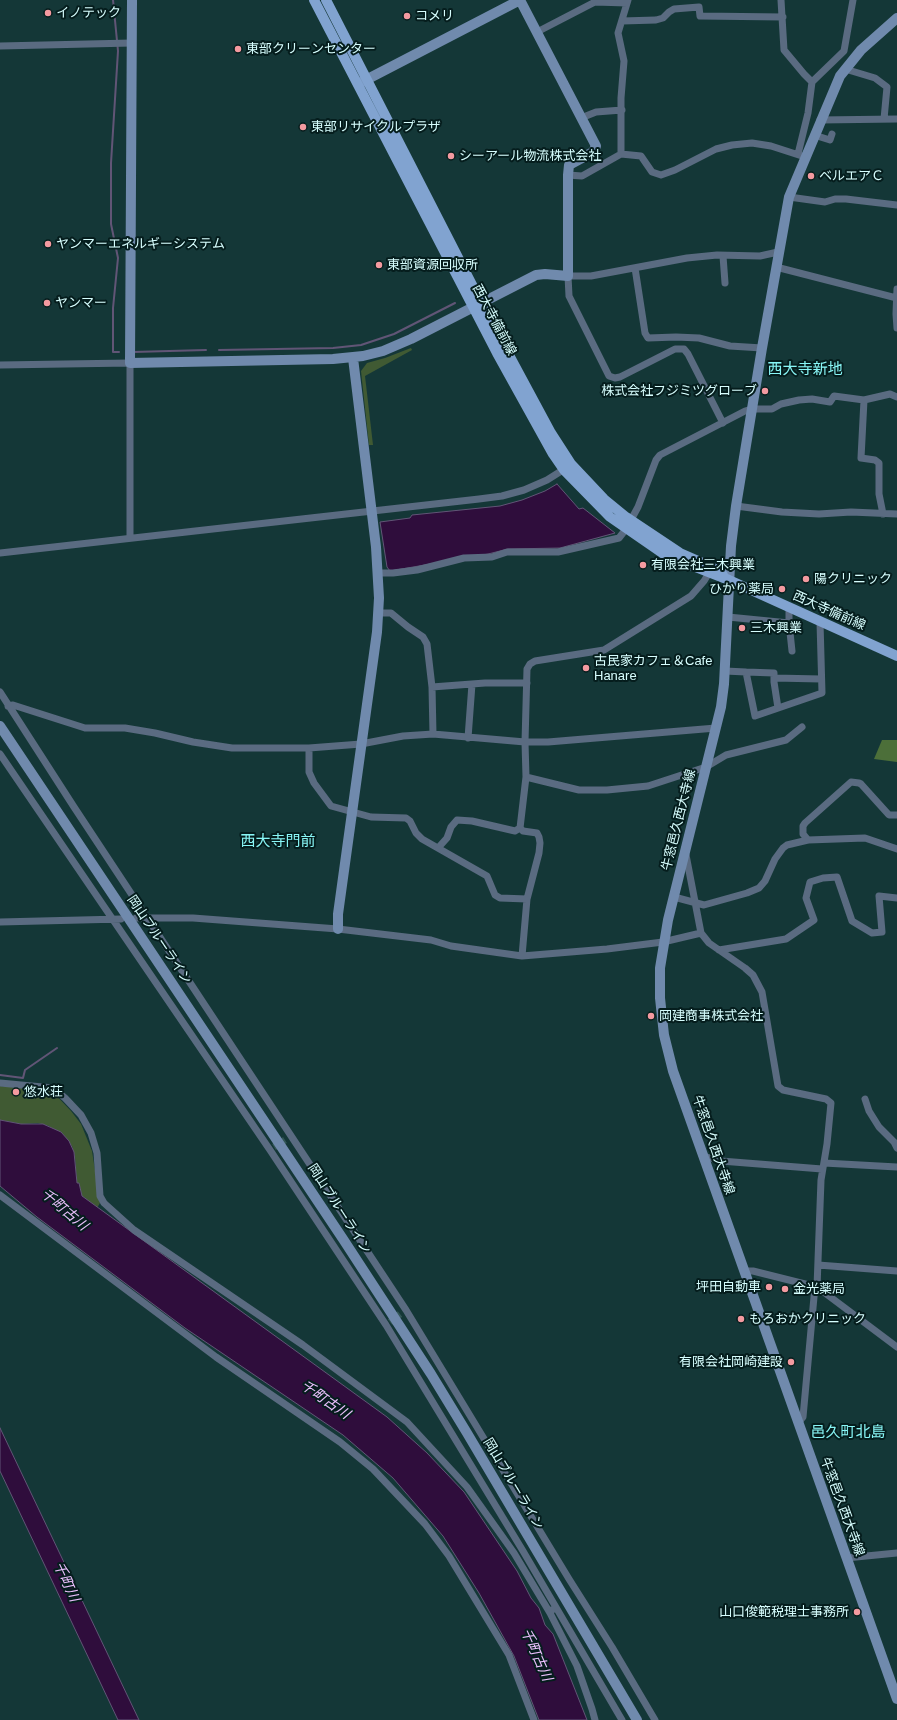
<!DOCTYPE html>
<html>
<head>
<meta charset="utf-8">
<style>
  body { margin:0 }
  canvas { display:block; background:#143737 }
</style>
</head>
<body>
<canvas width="897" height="1720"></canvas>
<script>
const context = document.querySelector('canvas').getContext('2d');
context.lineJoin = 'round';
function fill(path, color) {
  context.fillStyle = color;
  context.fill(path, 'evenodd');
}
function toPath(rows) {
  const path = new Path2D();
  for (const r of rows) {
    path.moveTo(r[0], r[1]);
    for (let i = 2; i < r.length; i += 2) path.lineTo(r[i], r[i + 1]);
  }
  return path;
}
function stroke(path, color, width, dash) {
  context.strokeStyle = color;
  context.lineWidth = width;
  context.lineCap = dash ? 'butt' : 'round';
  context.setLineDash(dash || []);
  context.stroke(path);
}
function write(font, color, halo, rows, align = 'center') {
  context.font = font + ' Arial,"Noto Sans JP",sans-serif';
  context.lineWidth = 4;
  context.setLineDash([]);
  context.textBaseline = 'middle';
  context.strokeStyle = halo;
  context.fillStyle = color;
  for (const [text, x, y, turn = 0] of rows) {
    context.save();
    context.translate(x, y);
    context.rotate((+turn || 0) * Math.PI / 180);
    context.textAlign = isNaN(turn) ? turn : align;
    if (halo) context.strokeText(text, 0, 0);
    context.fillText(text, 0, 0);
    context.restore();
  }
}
const green = toPath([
  [411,348,412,350,365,376,373,445,369,445,361,371,367,363,385,358],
  [0,1086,52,1091,71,1111,81,1124,92,1151,100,1203,97,1208,82,1196,79,1184,77,1183,75,1157,72,1146,49,1126,38,1123,21,1124,0,1120]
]);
const forest = toPath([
  [882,740,897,740,897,762,874,759]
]);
const water = toPath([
  [557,484,579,509,583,508,615,533,560,548,508,549,488,554,390,571,387,567,380,522,410,518,412,515,500,506,522,500,545,491,557,484],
  [0,1120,21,1124,43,1124,61,1132,69,1141,74,1152,77,1183,79,1183,82,1196,387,1417,427,1453,464,1492,517,1571,531,1598,539,1608,545,1625,553,1634,587,1720,539,1720,514,1656,479,1593,443,1536,393,1478,343,1435,185,1328,37,1217,0,1186,0,1120],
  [0,1428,139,1720,118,1720,0,1471,0,1428]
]);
const stream = toPath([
  [113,0,118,51,111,163,111,224,118,258,113,308,113,352,119,352],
  [219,350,333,348,361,345,394,334,455,303],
  [133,352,206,350],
  [0,1075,23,1078,25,1070,57,1048]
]);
const streetTunnel = toPath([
  [274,1147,285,1140],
  [390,1322,400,1314]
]);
const street = toPath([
  [781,0,784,50,804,74,812,82,808,113,798,154],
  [622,21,656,20,663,18,669,12,674,9,699,7,700,16,783,17],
  [537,32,595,2,627,3],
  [0,46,132,43],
  [845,69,875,78,887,87,884,119],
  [812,82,844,51,853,0],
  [581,118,596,112,622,110],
  [820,120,897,119],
  [814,135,830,140,832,134],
  [621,154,621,98,624,61,618,33,628,0],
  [568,175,582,176,621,154,641,156,652,172,661,175,675,170,716,149,732,145,752,143,771,146,805,157],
  [789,197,825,202,835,199,846,199,897,205],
  [723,256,725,283],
  [776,267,897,298],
  [635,268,645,333,648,338,676,337,699,338,730,346,762,348],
  [897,289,896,314,897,328],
  [0,365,130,363,130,538],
  [864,400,890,394,897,397],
  [723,423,688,354,684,349,675,349,620,377,615,378,609,376,569,296,568,276,591,276,687,258,717,255,760,256,778,252],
  [736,506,782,512,819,514,851,512,897,514],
  [0,553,479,499,502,496,524,490,547,480,566,468],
  [378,573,393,573,417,570,464,558,492,557,507,552,558,552,619,538,626,529,638,507,656,460,660,455,745,411,752,409,772,409,781,404,799,400,812,399,830,402,834,396,864,400,861,458,875,460,879,463,879,494,883,514],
  [378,613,391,613,408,627,423,637,427,644,432,687,433,734],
  [728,617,789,623,789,607],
  [789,623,792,651],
  [725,671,746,672,755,716,822,693,820,622],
  [746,672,774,673,774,682,778,708],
  [774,678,821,679],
  [432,687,485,683,527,683],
  [0,692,74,807,406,1310,569,1579,612,1647,655,1720],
  [8,706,13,705,85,728,125,728,155,733,193,742,232,748,309,748,361,744,403,736,433,734,525,742,548,742,716,728],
  [468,738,472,684],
  [309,748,309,772,314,783,331,806,371,817,406,818,410,821,416,833,422,839,487,876,495,895,500,898,527,899],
  [0,754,270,1150,386,1325,523,1551,622,1720],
  [526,777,579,790,607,790,648,786,706,767,726,755,786,740,802,727],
  [808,840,803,834,803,826,805,823,851,782,859,783,861,784,889,815,897,815],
  [438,848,447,838,451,827,457,820,472,821,515,831,520,828],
  [686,855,701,933,709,943,745,968,753,975,762,992,778,1086,783,1090,826,1099,831,1103,827,1144,821,1180,817,1287,753,1271,744,1271],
  [674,897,704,905,747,893,759,888,765,881,775,859,783,848,787,845,808,840,865,838,897,849],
  [136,918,193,918,338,929,431,940,451,946,522,956,607,949,663,942,701,933],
  [0,922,121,919],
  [719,950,786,939,814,920,806,898,810,882,823,878,837,877,852,921,872,933,882,932,879,896,897,898],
  [522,956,527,899,539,853,540,843,539,837,537,833,523,831,520,828,526,777,525,742,527,669,530,664,535,661,604,650,691,596,704,581,709,573],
  [0,1083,53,1088,65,1098,81,1115,91,1133,97,1153,100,1196,104,1203,134,1230,303,1345,407,1422,467,1487,514,1553,550,1613],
  [865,1099,869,1111,879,1127,894,1142,897,1148],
  [703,1156,721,1161,822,1169],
  [824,1163,897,1167],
  [0,1195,216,1357,340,1442,373,1469,425,1524,449,1556,509,1655,534,1720],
  [818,1265,897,1271],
  [817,1287,897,1347],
  [798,1423,803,1417,815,1286],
  [846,1558,897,1553],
  [552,1610,550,1613,577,1666,592,1709,595,1720]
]);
const secondary = toPath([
  [132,0,130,363,333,359,363,356,383,351,411,339,536,275,545,274,568,276,568,175,569,165,593,152,596,146,520,0],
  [897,18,861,50,840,76,789,197,762,348,736,506,731,546,724,684,721,707,668,920,660,968,660,998,664,1035,673,1071,897,1699],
  [360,83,520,0],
  [0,726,343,1239,431,1374,467,1433,637,1720],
  [338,929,338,914,377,632,379,598,376,547,353,358]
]);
const primary = toPath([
  [314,0,497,353,553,454,564,470,610,517,665,555,729,580,897,656],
  [326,0,488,316,551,433,571,464,604,499,626,517,680,553,712,567,723,575]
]);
const markers = [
  [48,13,4,"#f49aa0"],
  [407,16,4,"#f49aa0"],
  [238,49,4,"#f49aa0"],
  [303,127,4,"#f49aa0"],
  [451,156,4,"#f49aa0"],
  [811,176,4,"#f49aa0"],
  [48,244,4,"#f49aa0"],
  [379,265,4,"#f49aa0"],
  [47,303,4,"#f49aa0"],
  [765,391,4,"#f49aa0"],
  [643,565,4,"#f49aa0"],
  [806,579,4,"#f49aa0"],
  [782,589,4,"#f49aa0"],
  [742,628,4,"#f49aa0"],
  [586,668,4,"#f49aa0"],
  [651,1016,4,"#f49aa0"],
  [16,1092,4,"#f49aa0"],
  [769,1287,4,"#f49aa0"],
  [785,1289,4,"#f49aa0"],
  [741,1319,4,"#f49aa0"],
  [791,1362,4,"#f49aa0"],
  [857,1612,4,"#f49aa0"]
];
const poiNames = [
  ["イノテック",56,13],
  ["コメリ",415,16],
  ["東部クリーンセンター",246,49],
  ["東部リサイクルプラザ",311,127],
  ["シーアール物流株式会社",459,156],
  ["ベルエアＣ",819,176],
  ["ヤンマーエネルギーシステム",56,244],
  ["東部資源回収所",387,265],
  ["ヤンマー",55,303],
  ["株式会社フジミツグローブ",757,391,"right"],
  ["有限会社三木興業",651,565],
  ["陽クリニック",814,579],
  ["ひかり薬局",774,589,"right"],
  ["三木興業",750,628],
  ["古民家カフェ＆Cafe",594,661],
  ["Hanare",594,676],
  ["岡建商事株式会社",659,1016],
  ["悠水荘",24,1092],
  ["坪田自動車",761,1287,"right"],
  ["金光薬局",793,1289],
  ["もろおかクリニック",749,1319],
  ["有限会社岡崎建設",783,1362,"right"],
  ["山口俊範税理士事務所",849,1612,"right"]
];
const streetNames = [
  ["西大寺備前線",494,320,62],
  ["西大寺備前線",829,611,24],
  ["牛窓邑久西大寺線",679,820,-76],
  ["岡山ブルーライン",159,940,56],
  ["牛窓邑久西大寺線",713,1145,71],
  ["岡山ブルーライン",339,1209,57],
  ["岡山ブルーライン",513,1484,59],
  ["牛窓邑久西大寺線",842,1507,70]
];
const waterNames = [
  ["千町古川",64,1210,40],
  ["千町古川",325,1400,35],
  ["千町川",66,1582,65],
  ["千町古川",536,1655,66]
];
const quarterNames = [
  ["西大寺新地",805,370],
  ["西大寺門前",278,842],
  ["邑久町北島",848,1433]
];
fill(green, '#405a33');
fill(forest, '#4c6f39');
fill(water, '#2f0d3c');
stroke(water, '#615576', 1);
stroke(stream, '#615576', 2);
stroke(streetTunnel, '#315555', 7, [7, 3.5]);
stroke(street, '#5a6b81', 7);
stroke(secondary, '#708aad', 10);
stroke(primary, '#81a3d0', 10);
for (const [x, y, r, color] of markers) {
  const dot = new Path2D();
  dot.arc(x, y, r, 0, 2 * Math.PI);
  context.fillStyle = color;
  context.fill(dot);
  stroke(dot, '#051d1d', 1.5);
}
write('13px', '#d7fefe', '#051d1d', poiNames, 'left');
write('13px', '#d7fefe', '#051d1d', streetNames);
write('italic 14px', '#ecc0fe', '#051d1d', waterNames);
write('15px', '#88f6f6', '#051d1d', quarterNames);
</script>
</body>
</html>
